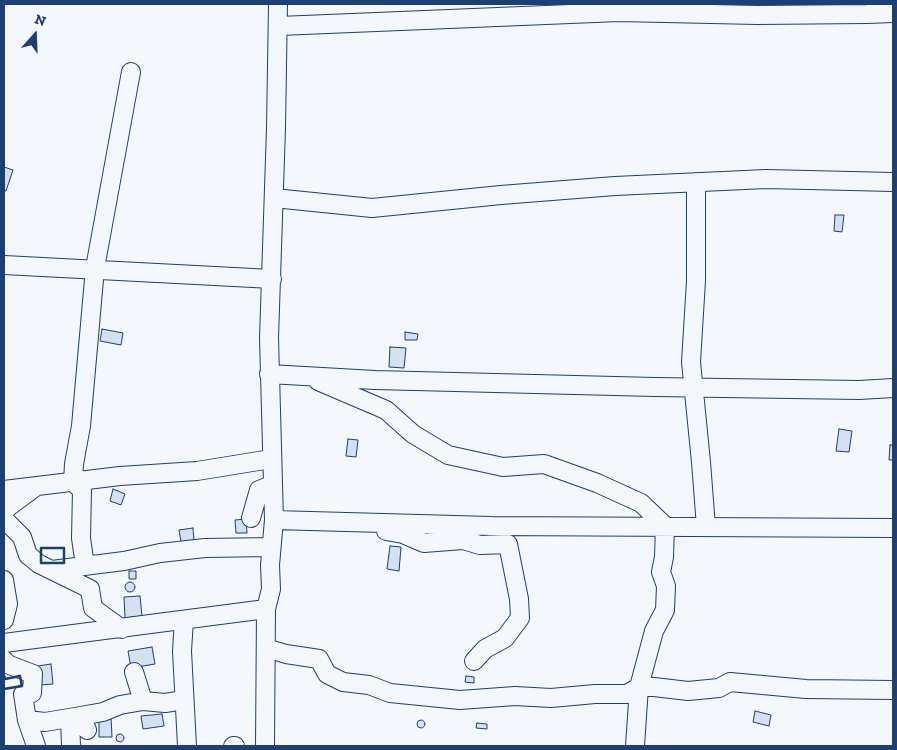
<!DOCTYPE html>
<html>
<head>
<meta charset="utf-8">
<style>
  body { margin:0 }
  #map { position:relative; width:897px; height:750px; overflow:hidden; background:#f4f7fb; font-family:"Zilla Slab",serif }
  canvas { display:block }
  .frame { position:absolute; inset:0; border:5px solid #1d3f73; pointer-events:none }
  .north { position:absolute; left:10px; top:10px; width:50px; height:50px; -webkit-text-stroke:4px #f4f7fb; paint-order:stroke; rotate:20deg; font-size:14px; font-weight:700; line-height:20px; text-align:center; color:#1d3f73 }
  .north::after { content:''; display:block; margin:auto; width:18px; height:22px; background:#1d3f73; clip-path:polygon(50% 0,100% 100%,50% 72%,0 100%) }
</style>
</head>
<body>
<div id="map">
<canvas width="897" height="750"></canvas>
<div class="frame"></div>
<div class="north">N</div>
</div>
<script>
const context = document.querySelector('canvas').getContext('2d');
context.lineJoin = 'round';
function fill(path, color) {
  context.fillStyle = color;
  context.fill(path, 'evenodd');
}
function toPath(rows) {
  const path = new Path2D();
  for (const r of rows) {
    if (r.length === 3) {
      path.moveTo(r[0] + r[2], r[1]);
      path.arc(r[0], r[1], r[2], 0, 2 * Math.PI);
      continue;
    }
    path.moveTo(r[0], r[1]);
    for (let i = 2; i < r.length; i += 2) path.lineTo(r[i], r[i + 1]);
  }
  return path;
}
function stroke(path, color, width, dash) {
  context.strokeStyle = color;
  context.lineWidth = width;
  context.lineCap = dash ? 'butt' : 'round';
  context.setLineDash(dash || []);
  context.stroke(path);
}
const building = toPath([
  [4,167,13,170,6,191,4,190,4,167],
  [835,215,844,215,842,232,834,231,835,215],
  [102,329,123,333,121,345,100,341,102,329],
  [405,332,418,334,417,340,405,340,405,332],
  [390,347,406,348,404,368,389,367,390,347],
  [839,429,852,431,849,452,836,451,839,429],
  [348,439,358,440,356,457,346,456,348,439],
  [890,445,893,445,893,460,889,460,890,445],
  [113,489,125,494,121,505,110,501,113,489],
  [246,519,247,533,236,533,235,520,246,519],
  [193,528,194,540,181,542,179,530,193,528],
  [390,546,401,547,399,571,387,569,390,546],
  [129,571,136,571,136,579,129,579,129,571],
  [130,587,5],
  [140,596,142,616,125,618,124,597,140,596],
  [152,647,155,664,131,668,128,651,152,647],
  [51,664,53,684,40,685,38,666,51,664],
  [466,676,474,677,474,683,465,682,466,676],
  [755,711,771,715,769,726,753,722,755,711],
  [162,714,164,726,143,729,141,716,162,714],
  [99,717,111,717,112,737,99,737,99,717],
  [421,724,4],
  [477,723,487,724,487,729,476,728,477,723],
  [120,738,4]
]);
const street = toPath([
  [279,26,619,12,757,15,867,14,893,13],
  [696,182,696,281,691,362,701,462,706,527],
  [274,198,372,208,501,195,615,186,766,179,893,182],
  [4,265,272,279],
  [269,374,375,380,655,387,859,390,893,388],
  [318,381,386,410,413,434,448,455,503,467,544,464,597,483,641,503,665,526,664,557,661,572,666,586,665,610,654,631,639,687,635,746],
  [4,490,120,476,197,471,271,459],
  [4,513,7,508,34,488],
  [251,518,259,490,272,485],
  [4,519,22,537,28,555,39,564,90,589,93,608,122,629],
  [274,520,491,526,893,528],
  [386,531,403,534,424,543,463,540,480,545,508,544,519,599,520,618,505,638,485,649,474,661],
  [85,566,81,538,82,490,73,482,74,464,81,426,95,268,131,72],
  [52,570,124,561,160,553,205,548,271,547],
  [4,580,8,604,4,620],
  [184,620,182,651,187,746],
  [4,643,266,609,271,589,270,565,274,520,269,338,276,128,278,4],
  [266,648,286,654,319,659,327,674,343,682,369,685,390,693,460,700,515,696,551,698,595,694,627,694,639,687,654,687,688,691,719,688,730,682,806,689,893,690],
  [4,660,7,664,33,674,32,693,23,694,27,720,36,746],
  [134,672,143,701],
  [81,716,87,730],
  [70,718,71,746],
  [27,720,45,722,75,717,103,712,120,705,143,701,165,703,184,700],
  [233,746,235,746],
  [265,746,266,609]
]);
const wall = toPath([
  [41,548,64,548,64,563,41,563,41,548],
  [4,675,5,679,20,676,22,686,4,689]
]);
fill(building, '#d5e0f0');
stroke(building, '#1d3f73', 1);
stroke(street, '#1d3f73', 20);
stroke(street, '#f4f7fb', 18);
stroke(wall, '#1d3f73', 2.5);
</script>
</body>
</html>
